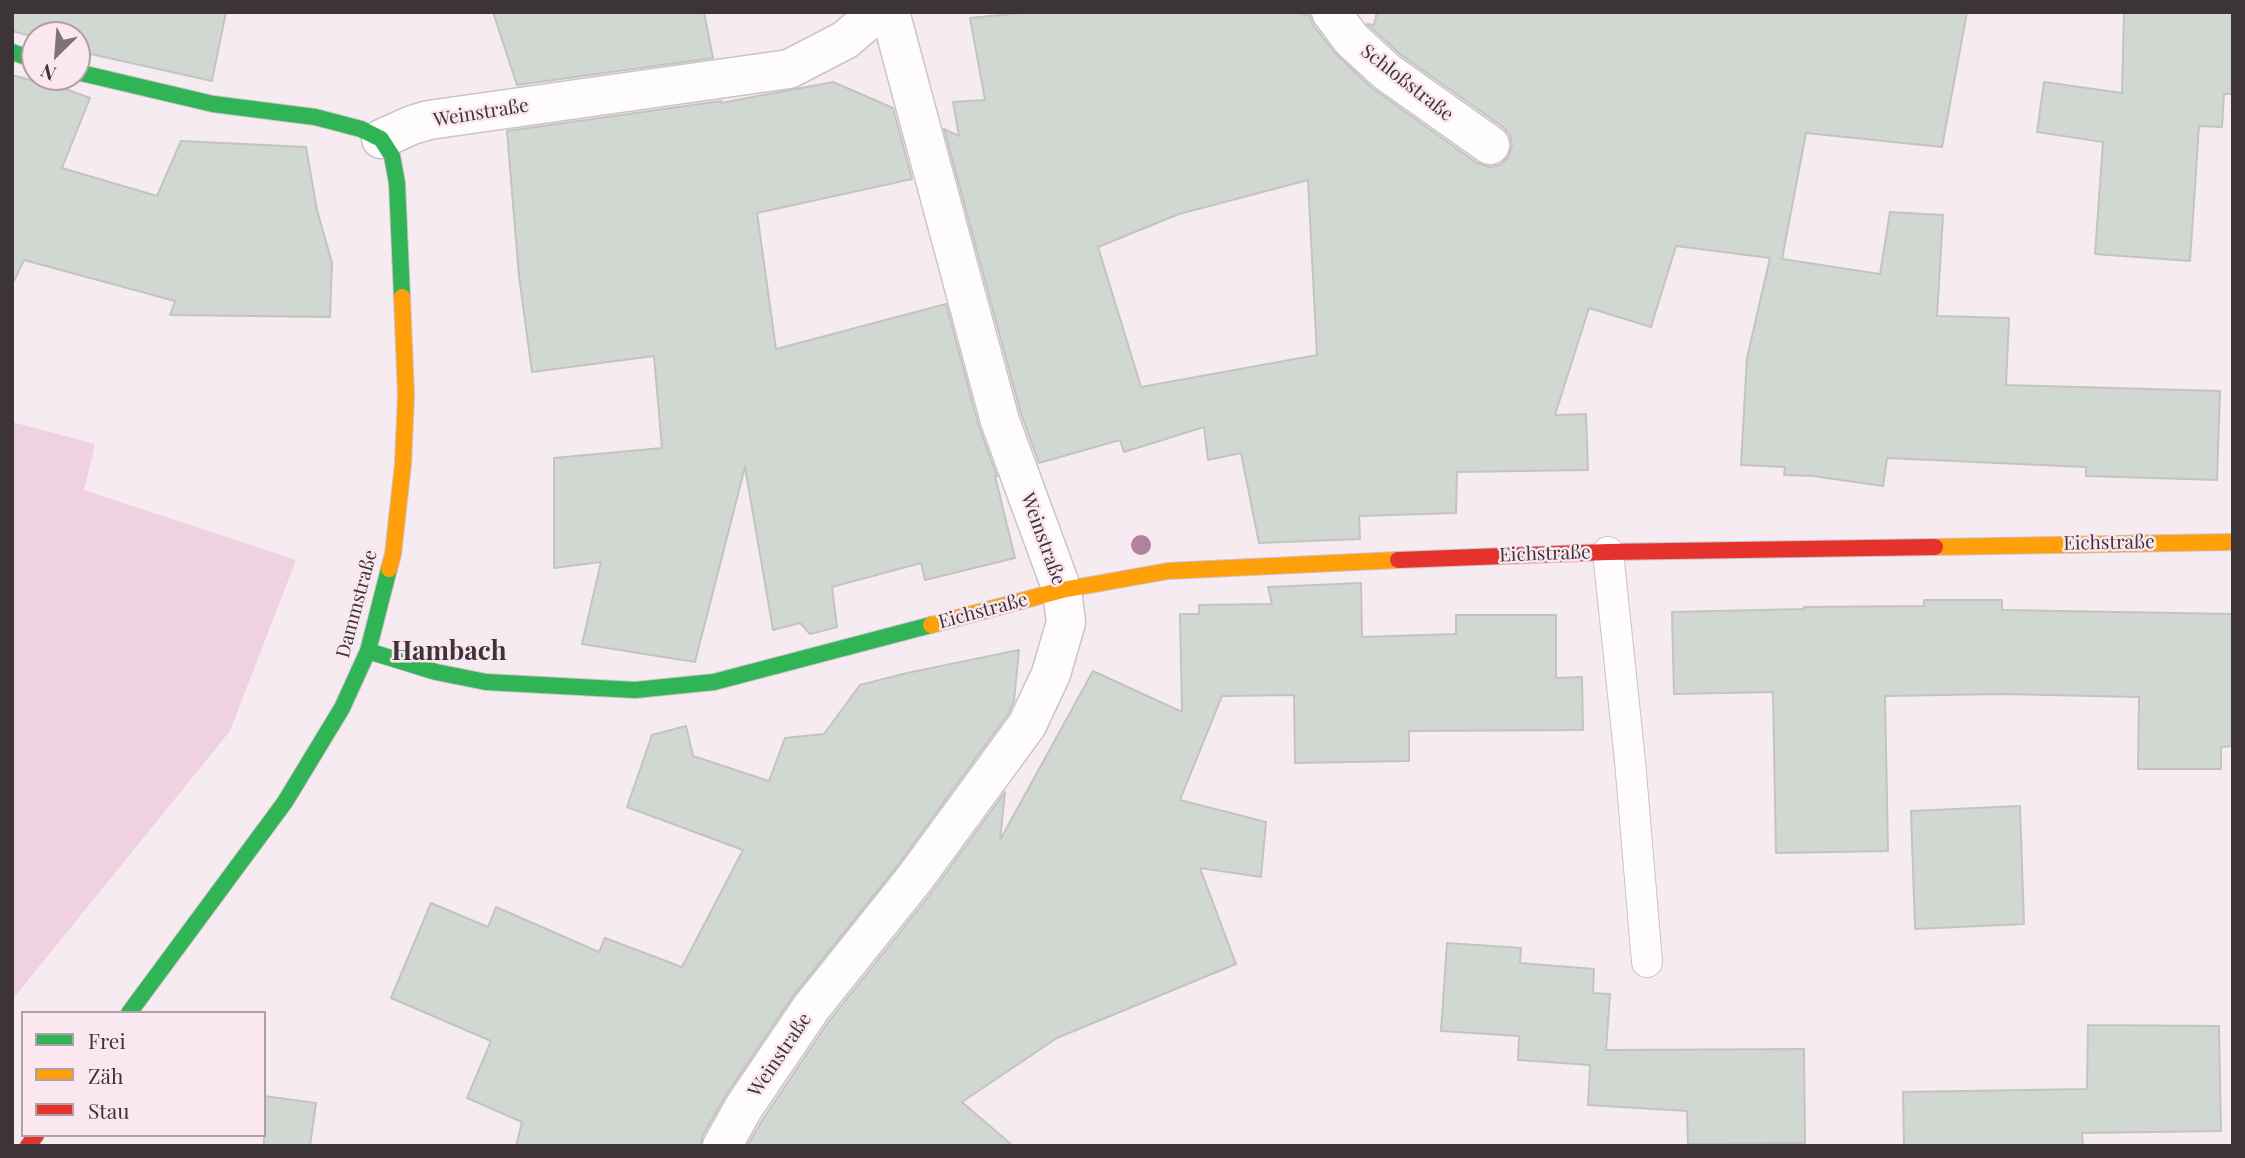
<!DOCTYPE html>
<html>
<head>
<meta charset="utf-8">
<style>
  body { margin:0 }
  #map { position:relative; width:2245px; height:1158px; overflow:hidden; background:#f6ebf1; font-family:"Playfair Display",serif }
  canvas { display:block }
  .frame { position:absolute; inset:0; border:14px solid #3c3437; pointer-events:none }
  .legend { position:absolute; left:21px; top:1011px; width:245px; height:126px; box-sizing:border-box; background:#fbe7f0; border:2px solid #af9fa6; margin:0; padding:9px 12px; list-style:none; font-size:21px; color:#3c3437 }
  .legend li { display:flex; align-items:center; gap:14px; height:35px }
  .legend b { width:35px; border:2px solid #af9fa6 }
  .north { position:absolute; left:21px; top:21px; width:70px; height:70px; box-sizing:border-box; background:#fbe7f0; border:2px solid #af9fa6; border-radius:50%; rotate:205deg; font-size:19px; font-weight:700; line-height:28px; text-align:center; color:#3c3437 }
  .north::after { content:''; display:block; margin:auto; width:24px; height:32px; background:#7d7478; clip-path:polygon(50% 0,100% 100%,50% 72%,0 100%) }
</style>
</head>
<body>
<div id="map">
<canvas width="2245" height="1158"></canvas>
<div class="frame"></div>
<ul class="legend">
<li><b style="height:9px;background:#30b455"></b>Frei</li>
<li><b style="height:9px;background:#ff9f0a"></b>Zäh</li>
<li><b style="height:9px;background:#e5322d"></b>Stau</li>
</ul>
<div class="north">N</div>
</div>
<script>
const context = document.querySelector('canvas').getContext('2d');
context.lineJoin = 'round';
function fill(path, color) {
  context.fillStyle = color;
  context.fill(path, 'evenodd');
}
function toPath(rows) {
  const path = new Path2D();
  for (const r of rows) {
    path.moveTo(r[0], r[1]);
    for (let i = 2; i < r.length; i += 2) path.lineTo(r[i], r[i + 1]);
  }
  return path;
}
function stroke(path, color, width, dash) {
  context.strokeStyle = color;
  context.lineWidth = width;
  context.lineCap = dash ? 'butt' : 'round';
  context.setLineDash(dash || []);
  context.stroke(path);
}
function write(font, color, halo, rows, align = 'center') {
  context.font = font + ' "Playfair Display",serif';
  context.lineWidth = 5;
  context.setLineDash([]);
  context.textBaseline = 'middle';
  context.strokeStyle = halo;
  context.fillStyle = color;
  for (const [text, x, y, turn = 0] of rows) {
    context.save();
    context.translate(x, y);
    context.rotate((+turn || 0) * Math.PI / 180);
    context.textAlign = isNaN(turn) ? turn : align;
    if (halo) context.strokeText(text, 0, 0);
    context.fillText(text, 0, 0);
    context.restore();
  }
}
const green = toPath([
  [12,422,95,444,84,490,296,560,230,731,12,1000]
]);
const building = toPath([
  [12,12,226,12,212,81,77,51,77,35,35,35,35,37,12,31,12,12],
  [493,12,704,12,713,58,517,85,493,12],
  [1031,12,1292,12,1309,15,1313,25,1334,52,1372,88,1477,163,1489,167,1500,165,1508,157,1512,146,1510,135,1503,127,1401,55,1367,24,1374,25,1377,12,1967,12,1942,147,1806,133,1782,259,1880,274,1890,212,1943,215,1937,316,2009,318,2006,385,2220,391,2217,480,2086,476,2086,467,1887,458,1883,486,1813,476,1784,475,1785,467,1741,465,1747,358,1770,258,1676,246,1651,327,1589,308,1555,415,1586,414,1588,470,1457,472,1456,513,1359,516,1360,539,1259,543,1241,453,1208,460,1204,427,1124,452,1120,440,1039,463,1021,414,944,129,959,136,953,102,985,100,970,18,1031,12],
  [1308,180,1317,355,1141,387,1098,247,1179,214,1308,180],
  [2124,12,2233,12,2233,94,2224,94,2222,127,2199,126,2190,261,2095,254,2103,142,2037,132,2044,82,2122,93,2124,12],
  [12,75,38,82,49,77,56,77,63,88,90,98,62,168,157,196,181,141,306,147,317,210,332,263,330,317,170,315,175,301,24,260,12,285,12,75],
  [833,82,893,108,912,179,757,213,776,349,946,304,979,427,997,476,995,476,1015,558,925,580,921,563,832,587,837,627,810,634,800,623,773,630,745,467,695,662,582,644,601,562,554,568,554,458,662,448,654,356,532,372,519,276,507,131,721,101,721,103,833,82],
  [1361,583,1362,637,1456,634,1456,615,1556,615,1556,678,1582,677,1583,730,1409,731,1409,761,1295,763,1294,695,1222,696,1180,800,1266,822,1261,877,1200,868,1236,964,1057,1038,962,1102,1013,1146,747,1146,763,1119,829,1021,932,892,1005,792,1000,840,1093,671,1182,712,1180,614,1199,614,1199,605,1272,604,1268,587,1361,583],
  [1924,600,2002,600,2002,610,2233,614,2233,746,2221,747,2221,769,2138,769,2139,697,2003,694,1885,696,1888,851,1776,853,1773,692,1674,694,1672,612,1804,609,1804,607,1924,606,1924,600],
  [1019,650,1014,701,1008,714,898,865,793,996,726,1095,703,1135,700,1146,516,1146,522,1122,467,1098,491,1041,391,998,431,903,488,927,496,907,599,952,605,938,682,967,743,850,627,807,652,735,686,726,693,756,769,781,785,738,824,734,860,685,907,673,1019,650],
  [2020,806,2024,924,1915,929,1911,811,2020,806],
  [1447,943,1521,948,1520,963,1594,969,1593,993,1610,994,1606,1050,1804,1049,1805,1143,1688,1144,1687,1111,1588,1105,1590,1065,1518,1060,1519,1036,1441,1031,1447,943],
  [2088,1025,2219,1026,2221,1131,2082,1133,2083,1146,1904,1146,1903,1092,2087,1089,2088,1025],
  [264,1096,316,1103,310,1146,264,1146,264,1096]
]);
const lane = toPath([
  [1608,552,1630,761,1647,962]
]);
const street = toPath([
  [1331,12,1351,39,1387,72,1490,145],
  [381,139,412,125,429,120,789,69,845,40,878,12],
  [722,1146,744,1107,811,1008,915,878,1027,725,1051,674,1066,622,1062,590,1000,421,890,12]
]);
const fast = toPath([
  [12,52,35,60],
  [77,72,213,104,315,117,361,129,381,139,392,156,397,183,402,297],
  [368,651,436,672,486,682,635,690,714,682,931,625],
  [129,1013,285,802,342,708,368,651,389,569]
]);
const slow = toPath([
  [1935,547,2233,542],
  [389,569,393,554,403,464,406,395,402,297],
  [931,625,1062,590,1168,571,1398,560]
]);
const jam = toPath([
  [1398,560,1608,552,1935,547],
  [28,1146,36,1135]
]);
const trees = [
  [1141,545]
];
const streetNames = [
  ["Schloßstraße",1407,83,38],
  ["Weinstraße",481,113,-9],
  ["Weinstraße",1043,539,70],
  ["Eichstraße",2109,543,-1],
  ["Eichstraße",1545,554,-2],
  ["Dammstraße",357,604,-75],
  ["Eichstraße",983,611,-15],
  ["Weinstraße",780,1055,-56]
];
const districtNames = [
  ["Hambach",449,652]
];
fill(green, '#f0d1df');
fill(building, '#d1d8d2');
stroke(building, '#c4c3c3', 2);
stroke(lane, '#ccc3c7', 32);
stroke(street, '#ccc3c7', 41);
stroke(fast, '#ccc3c7', 18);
stroke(slow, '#ccc3c7', 18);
stroke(jam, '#ccc3c7', 18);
stroke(lane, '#fefcfd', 30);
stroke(street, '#fefcfd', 38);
stroke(fast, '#30b455', 16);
stroke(slow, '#ff9f0a', 16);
stroke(jam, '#e5322d', 16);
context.fillStyle = '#b2819c';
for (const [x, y] of trees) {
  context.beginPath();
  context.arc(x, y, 10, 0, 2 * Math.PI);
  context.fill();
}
write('19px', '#3c3437', '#fbe7f0', streetNames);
write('bold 26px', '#3c3437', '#fbe7f0', districtNames);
</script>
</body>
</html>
